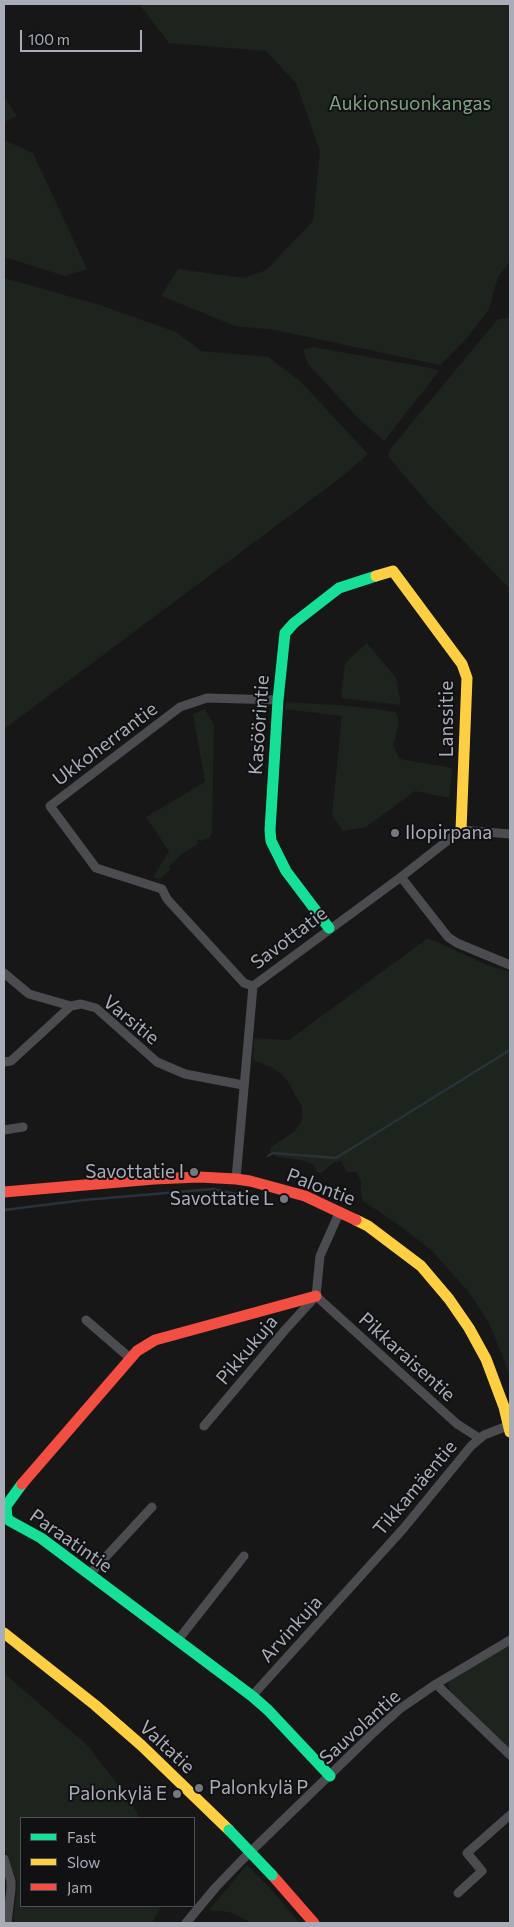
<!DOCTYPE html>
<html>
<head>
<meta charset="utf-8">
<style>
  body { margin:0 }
  #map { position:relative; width:514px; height:1927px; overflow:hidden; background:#171717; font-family:Commissioner,sans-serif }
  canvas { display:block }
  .frame { position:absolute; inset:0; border:5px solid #a8adb8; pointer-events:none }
  .legend { position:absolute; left:20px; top:1817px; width:175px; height:90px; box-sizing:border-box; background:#111113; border:1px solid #4d4f55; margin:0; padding:6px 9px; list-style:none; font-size:15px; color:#a8adb8 }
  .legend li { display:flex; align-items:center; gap:10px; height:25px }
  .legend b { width:25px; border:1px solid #4d4f55 }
  .scale { position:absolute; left:20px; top:30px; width:122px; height:22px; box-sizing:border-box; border:2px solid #a8adb8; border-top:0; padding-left:6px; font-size:15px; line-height:18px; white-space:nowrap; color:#a8adb8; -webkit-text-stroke:4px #111113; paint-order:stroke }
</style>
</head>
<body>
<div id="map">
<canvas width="514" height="1927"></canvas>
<div class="frame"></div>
<ul class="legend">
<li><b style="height:6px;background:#16e098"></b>Fast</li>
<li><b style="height:6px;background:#ffcf43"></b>Slow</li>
<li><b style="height:6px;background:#f24e42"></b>Jam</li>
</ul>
<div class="scale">100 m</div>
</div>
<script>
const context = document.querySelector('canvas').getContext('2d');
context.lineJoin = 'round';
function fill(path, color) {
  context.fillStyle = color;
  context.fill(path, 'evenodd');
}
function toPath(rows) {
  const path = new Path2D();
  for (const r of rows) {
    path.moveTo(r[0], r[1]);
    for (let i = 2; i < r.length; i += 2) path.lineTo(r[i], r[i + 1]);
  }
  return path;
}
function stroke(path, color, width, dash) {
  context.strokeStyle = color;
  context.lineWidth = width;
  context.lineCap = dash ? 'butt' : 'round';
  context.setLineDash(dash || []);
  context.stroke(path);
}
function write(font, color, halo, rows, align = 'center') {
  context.font = font + ' Commissioner,sans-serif';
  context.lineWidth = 4;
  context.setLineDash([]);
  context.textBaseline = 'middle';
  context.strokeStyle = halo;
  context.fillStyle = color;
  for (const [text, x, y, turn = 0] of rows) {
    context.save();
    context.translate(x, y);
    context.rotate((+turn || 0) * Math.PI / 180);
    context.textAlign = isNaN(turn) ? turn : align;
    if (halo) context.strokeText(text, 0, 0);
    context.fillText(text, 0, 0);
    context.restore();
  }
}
const green = toPath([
  [139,4,510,4,510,261,498,277,489,309,467,338,440,365,275,330,235,326,161,296,178,269,244,278,266,270,313,221,320,151,296,83,266,51,169,43],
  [4,97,17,116,4,122],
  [4,140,33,153,87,269,65,276,4,257],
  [4,278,100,305,176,332,201,351,268,357,300,381,368,454,340,478,4,729],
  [510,318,510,589,429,505,388,456,391,448,498,319],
  [313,347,430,368,439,371,384,441,357,417,308,364,303,350],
  [367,643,396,678,401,705,341,698,345,663],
  [286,702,350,706,396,712,399,723,393,746,400,759,452,768,449,798,415,791,366,827,343,831,332,815,342,716,285,709],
  [205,709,214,725,212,832,209,838,201,841,197,839,198,844,183,853,169,866,170,870,159,879,153,877,169,851,146,817,205,782,193,714],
  [428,938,487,965,510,972,510,1375,489,1323,468,1291,432,1251,403,1228,363,1201,361,1193,361,1182,357,1172,347,1172,341,1161,333,1163,321,1173,317,1172,314,1165,306,1161,277,1157,270,1152,271,1147,295,1131,302,1120,302,1107,285,1077,271,1067,253,1060,254,1038,289,1040],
  [510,1644,510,1750,453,1695,448,1686,449,1681],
  [4,1673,87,1745,129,1799,140,1818,21,1818,21,1906,161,1906,152,1923,13,1923,17,1882,4,1848],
  [247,1865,270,1888,300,1923,252,1923,229,1912,209,1910]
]);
const stream = toPath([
  [268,1156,273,1153,336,1158,510,1050],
  [4,1210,84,1200,213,1189,241,1195,248,1190]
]);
const street = toPath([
  [401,877,448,937,457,943,510,965],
  [4,973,29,994,71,1006,81,1004,96,1008,157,1062,185,1074,243,1085],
  [253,986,244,983,167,899,162,889,96,868,50,806,180,707,207,698,278,700],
  [4,1062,11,1061,71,1006],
  [4,1130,23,1127],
  [236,1179,253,986,401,877,461,830,510,834],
  [316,1296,457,1424,479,1438],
  [316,1296,320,1256,340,1211],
  [86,1320,130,1358],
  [204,1426,285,1330,316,1296],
  [89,1575,152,1507],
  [178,1640,244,1556],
  [436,1684,510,1755],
  [252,1696,403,1529,471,1446,484,1435,510,1425],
  [4,1859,11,1881,11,1889,7,1923],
  [458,1893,482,1871,467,1853,510,1815],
  [186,1923,216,1887,242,1860,372,1734,401,1708,436,1684,510,1640]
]);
const fast = toPath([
  [329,928,286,871,271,841,270,830,278,700,285,633,294,623,339,588,376,576],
  [22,1484,6,1506,7,1518,10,1521,41,1538,252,1696,268,1710,330,1776]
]);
const slow = toPath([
  [376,576,393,571,462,664,467,678,461,830],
  [356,1220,368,1226,421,1266,449,1299,469,1328,486,1359,504,1407,510,1432],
  [4,1633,95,1705,141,1745,229,1830]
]);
const jam = toPath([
  [4,1192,154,1179,199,1177,236,1179,250,1181,305,1196,356,1220],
  [22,1484,137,1351,155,1340,316,1296],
  [272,1875,314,1923]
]);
const fastBridge = toPath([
  [229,1830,272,1875]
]);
const markers = [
  [395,833,5,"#757880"],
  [194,1172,5,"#757880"],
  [284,1199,5,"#757880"],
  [199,1788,5,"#757880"],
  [177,1794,5,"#757880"]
];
const parkNames = [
  ["Aukionsuonkangas",410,104]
];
const streetNames = [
  ["Lanssitie",447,719,-90],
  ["Kasöörintie",259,725,-86],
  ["Ukkoherrantie",105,744,-37],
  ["Savottatie",289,938,-37],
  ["Varsitie",131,1020,39],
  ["Palontie",321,1187,21],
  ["Pikkukuja",247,1350,-50],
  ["Pikkaraisentie",407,1357,42],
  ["Tikkamäentie",415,1488,-50],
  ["Paraatintie",71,1541,35],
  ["Arvinkuja",291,1629,-48],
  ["Sauvolantie",360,1727,-42],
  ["Valtatie",167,1747,43]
];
const poiNames = [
  ["Ilopirpana",405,833,"left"],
  ["Savottatie I",184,1172],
  ["Savottatie L",274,1199],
  ["Palonkylä P",209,1788,"left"],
  ["Palonkylä E",167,1794]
];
fill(green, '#1d241e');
stroke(stream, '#2a3239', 2.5);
stroke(street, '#4b4c50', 9);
stroke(fast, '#16e098', 11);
stroke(slow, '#ffcf43', 11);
stroke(jam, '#f24e42', 11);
stroke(fastBridge, '#16e098', 11);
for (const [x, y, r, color] of markers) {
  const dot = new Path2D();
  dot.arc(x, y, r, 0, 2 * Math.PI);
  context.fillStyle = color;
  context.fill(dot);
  stroke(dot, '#111113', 2);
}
write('19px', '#7fa381', '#111113', parkNames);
write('19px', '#a8adb8', '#111113', streetNames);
write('19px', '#a8adb8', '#111113', poiNames, 'right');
</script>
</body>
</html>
